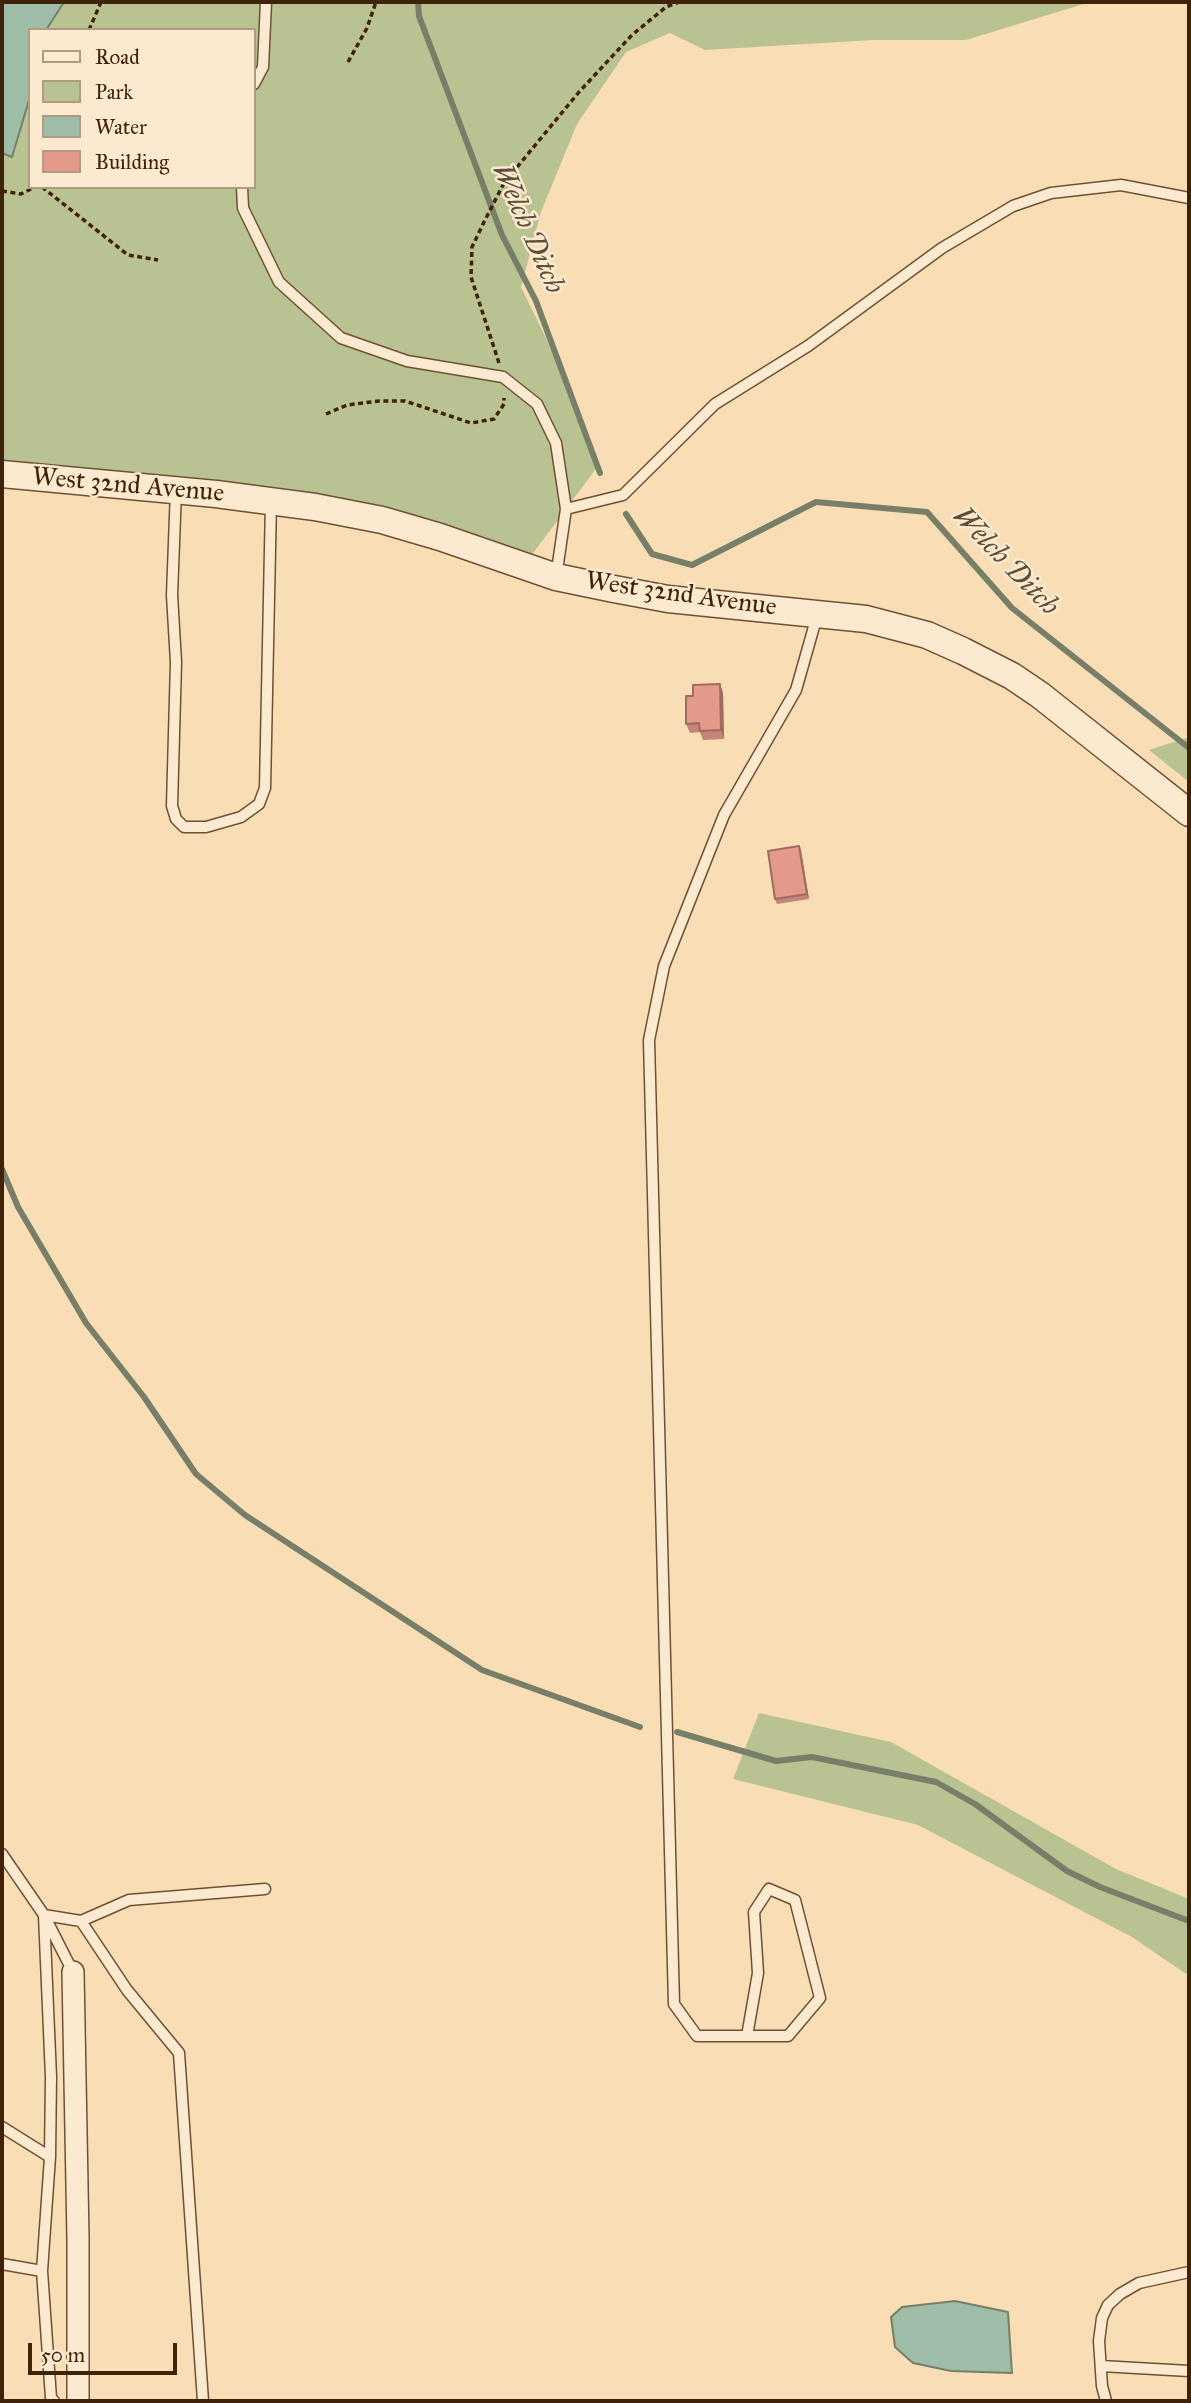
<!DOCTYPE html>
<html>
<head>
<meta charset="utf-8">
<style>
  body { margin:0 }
  #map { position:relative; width:1191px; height:2403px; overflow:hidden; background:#f9deb5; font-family:"IM FELL Great Primer",serif }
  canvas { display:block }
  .frame { position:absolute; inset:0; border:4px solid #40220a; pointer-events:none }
  .legend { position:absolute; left:28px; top:28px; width:228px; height:161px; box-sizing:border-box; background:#fbeacf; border:2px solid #b09a80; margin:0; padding:9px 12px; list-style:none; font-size:21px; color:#40220a }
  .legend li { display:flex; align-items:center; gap:14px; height:35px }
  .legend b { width:35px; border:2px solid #b09a80 }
  .scale { position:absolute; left:28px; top:2343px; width:149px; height:32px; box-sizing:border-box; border:4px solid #40220a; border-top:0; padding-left:9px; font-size:21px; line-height:24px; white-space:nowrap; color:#40220a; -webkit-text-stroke:5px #fbeacf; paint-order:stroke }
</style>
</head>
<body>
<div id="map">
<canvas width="1191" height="2403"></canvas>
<div class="frame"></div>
<ul class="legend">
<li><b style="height:9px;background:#fbeacf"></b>Road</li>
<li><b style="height:19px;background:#b9c291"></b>Park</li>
<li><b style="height:19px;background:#9ebda9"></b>Water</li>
<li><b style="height:19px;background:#e49a8a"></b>Building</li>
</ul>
<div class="scale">50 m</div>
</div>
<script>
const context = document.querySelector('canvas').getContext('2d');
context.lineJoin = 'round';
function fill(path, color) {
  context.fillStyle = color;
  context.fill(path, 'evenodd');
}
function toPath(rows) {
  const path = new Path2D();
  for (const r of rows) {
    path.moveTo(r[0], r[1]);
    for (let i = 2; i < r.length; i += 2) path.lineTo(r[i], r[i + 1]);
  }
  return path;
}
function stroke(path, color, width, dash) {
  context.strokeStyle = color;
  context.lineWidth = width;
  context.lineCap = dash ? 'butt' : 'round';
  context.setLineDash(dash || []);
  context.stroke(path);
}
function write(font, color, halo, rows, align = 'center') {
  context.font = font + ' "IM FELL Great Primer",serif';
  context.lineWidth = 5;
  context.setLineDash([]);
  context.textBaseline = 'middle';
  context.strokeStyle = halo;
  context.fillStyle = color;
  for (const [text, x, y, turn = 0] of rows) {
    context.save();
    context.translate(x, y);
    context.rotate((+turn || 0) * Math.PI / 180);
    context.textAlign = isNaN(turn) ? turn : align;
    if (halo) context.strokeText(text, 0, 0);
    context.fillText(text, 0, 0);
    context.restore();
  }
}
const green = toPath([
  [2,2,1090,2,966,40,873,40,705,50,670,33,626,52,577,124,541,212,521,287,566,379,598,466,525,564,432,538,2,470],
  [30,30,254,30,254,187,30,187],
  [1189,737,1189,782,1149,750],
  [759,1713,891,1742,1116,1869,1189,1899,1189,1976,1132,1937,918,1825,733,1779]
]);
const water = toPath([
  [2,2,64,2,46,30,30,30,30,97,12,157,2,153,2,2],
  [955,2301,1008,2312,1012,2373,951,2371,913,2363,895,2347,891,2317,902,2307,955,2301]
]);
const stream = toPath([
  [418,2,419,16,502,235,536,301,600,473],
  [626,514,652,554,692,565,816,502,927,512,1012,608,1189,748],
  [2,1169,18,1207,86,1323,144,1397,196,1474,245,1515,482,1670,640,1727],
  [677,1732,776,1761,812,1757,936,1782,975,1804,1067,1871,1100,1887,1189,1921]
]);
const path = toPath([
  [924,2,985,2],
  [89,30,101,2],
  [348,62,367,28,376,2],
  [42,187,128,255,158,260],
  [2,191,21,194,35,187],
  [499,363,471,277,472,247,484,222,504,183,579,92,632,35,666,7,679,2],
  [326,414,347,405,379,401,405,401,471,423,494,419,504,404,504,398]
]);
const service = toPath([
  [254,84,263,67,266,2],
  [242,187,243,208,279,282,341,338,407,361,503,377,537,404,556,443,566,509,556,577],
  [176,490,172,595,176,662,172,806,176,819,184,827,206,827,241,817,259,804,265,788,271,502],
  [566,509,623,495,715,404,808,346,942,248,1013,206,1051,193,1121,185,1189,198],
  [2,1854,44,1915,73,1972],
  [81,1921,129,1900,265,1889],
  [747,2036,758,1973,754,1912,769,1889,795,1900,820,1998,788,2036,697,2036,674,2004,649,1040,664,966,724,815,796,690,817,616],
  [2,2127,50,2157],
  [2,2264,42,2271],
  [1101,2366,1189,2371],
  [54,2401,51,2398,42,2271,50,2157,51,2077,44,1915,81,1921,127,1990,179,2053,203,2401],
  [1106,2401,1102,2386,1099,2341,1102,2318,1108,2305,1120,2294,1139,2283,1189,2272]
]);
const minor = toPath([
  [73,1972,78,2239,78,2401]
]);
const tertiary = toPath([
  [2,474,216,494,315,507,382,520,440,537,556,577,614,589,668,599,866,619,927,635,963,651,1012,676,1040,695,1189,813]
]);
const wall = toPath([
  [720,684,723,693,724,739,703,740,700,732,690,733,686,724,693,696],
  [799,846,809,899,777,904,775,899]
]);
const shadedWall = toPath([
  [720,684,723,693,724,739,721,730],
  [799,846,801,850,809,899,807,894]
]);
const building = toPath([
  [720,684,721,730,700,731,699,723,686,724,686,696,693,696,693,685,720,684],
  [799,846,807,894,775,899,768,851,799,846]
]);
const streetNames = [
  ["West 32nd Avenue",128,486,5],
  ["West 32nd Avenue",681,595,8]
];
const waterNames = [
  ["Welch Ditch",527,229,66],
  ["Welch Ditch",1005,562,46]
];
fill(green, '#b9c291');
fill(water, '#9ebda9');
stroke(water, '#787f69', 2);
stroke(stream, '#787f69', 6);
stroke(service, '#6e5135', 13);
stroke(minor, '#6e5135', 24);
stroke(tertiary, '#6e5135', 29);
stroke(path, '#40220a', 3.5, [5, 3.5]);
stroke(service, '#fbeacf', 10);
stroke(minor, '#fbeacf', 21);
stroke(tertiary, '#fbeacf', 26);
fill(wall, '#c48477');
fill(shadedWall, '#a06c61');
fill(building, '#e49a8a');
stroke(building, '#a06c61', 2);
write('26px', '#40220a', '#fbeacf', streetNames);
write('italic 28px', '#5c503a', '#fbeacf', waterNames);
</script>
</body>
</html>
